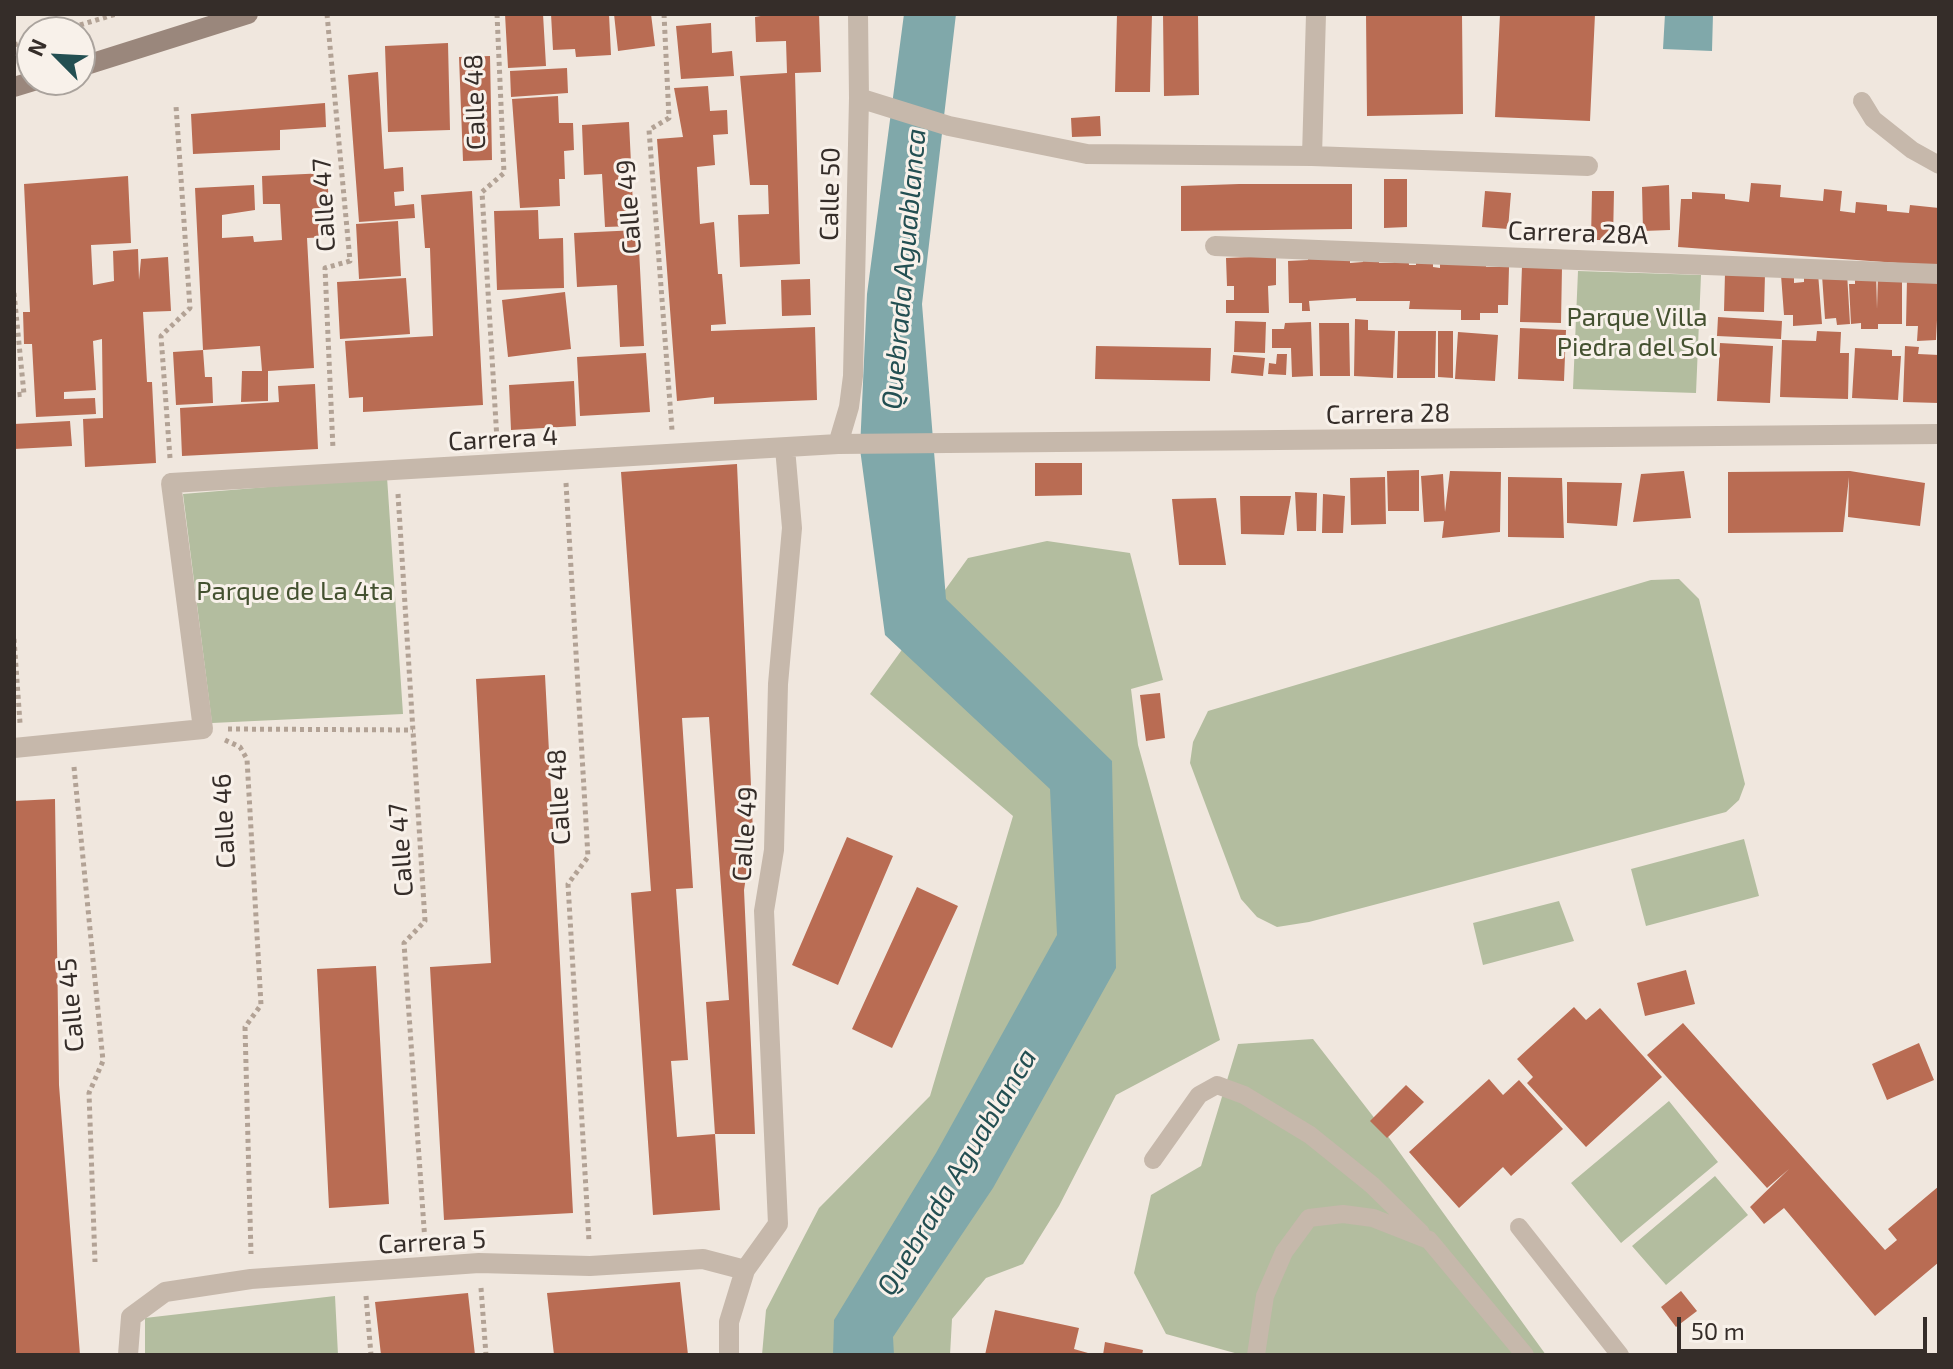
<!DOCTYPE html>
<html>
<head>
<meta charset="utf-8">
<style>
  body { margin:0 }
  #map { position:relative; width:1953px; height:1369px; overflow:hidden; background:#f0e7de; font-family:"Exo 2",sans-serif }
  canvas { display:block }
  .frame { position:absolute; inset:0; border:16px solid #352d29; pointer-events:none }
  .north { position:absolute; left:16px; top:16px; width:80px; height:80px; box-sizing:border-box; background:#f8f1ea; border:2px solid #aaa39d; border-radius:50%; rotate:294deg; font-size:22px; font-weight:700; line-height:32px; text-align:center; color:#352d29 }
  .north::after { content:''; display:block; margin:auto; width:28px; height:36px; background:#234f52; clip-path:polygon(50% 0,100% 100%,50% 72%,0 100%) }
  .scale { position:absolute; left:1677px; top:1317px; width:250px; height:36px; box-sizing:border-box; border:4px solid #352d29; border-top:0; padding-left:10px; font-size:24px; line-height:28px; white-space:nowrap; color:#352d29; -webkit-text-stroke:6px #f8f1ea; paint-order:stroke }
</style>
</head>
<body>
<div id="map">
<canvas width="1953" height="1369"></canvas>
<div class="frame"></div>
<div class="north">N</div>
<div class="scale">50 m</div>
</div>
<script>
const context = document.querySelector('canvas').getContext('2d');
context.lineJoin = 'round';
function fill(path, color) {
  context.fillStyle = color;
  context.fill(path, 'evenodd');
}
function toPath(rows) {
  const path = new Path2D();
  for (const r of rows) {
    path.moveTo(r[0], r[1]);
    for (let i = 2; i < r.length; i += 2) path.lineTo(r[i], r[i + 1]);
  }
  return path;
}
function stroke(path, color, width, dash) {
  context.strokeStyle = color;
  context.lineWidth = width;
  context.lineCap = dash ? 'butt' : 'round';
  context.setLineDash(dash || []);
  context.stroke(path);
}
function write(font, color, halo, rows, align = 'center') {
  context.font = font + ' "Exo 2",sans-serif';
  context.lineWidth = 6;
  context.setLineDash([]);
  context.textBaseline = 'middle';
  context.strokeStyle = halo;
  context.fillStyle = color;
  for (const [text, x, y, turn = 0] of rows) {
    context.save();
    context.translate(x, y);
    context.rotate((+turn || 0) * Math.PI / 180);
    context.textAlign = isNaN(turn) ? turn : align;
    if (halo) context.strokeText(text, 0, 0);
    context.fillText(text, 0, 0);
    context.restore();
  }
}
const green = toPath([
  [1578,271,1701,275,1696,393,1573,389],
  [387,477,403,714,212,723,183,494],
  [1047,541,1130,553,1163,680,1131,689,1138,745,1220,1040,1116,1095,1059,1206,1023,1264,986,1278,952,1319,950,1355,762,1355,766,1310,819,1208,930,1096,1013,816,870,694,968,558],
  [1679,579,1699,599,1745,784,1739,800,1726,812,1309,922,1277,927,1257,917,1241,899,1190,763,1193,742,1208,711,1651,580],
  [1744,839,1759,896,1646,926,1631,869],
  [1559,901,1574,941,1483,965,1473,923],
  [1313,1039,1379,1124,1546,1355,1242,1355,1166,1334,1134,1273,1151,1195,1201,1166,1238,1044],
  [1669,1101,1718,1162,1621,1243,1571,1183],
  [1715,1176,1748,1215,1666,1285,1632,1246],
  [335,1296,338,1355,145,1355,145,1318]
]);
const water = toPath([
  [904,14,956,14,922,304,946,599,1112,761,1116,968,993,1188,893,1337,894,1355,833,1355,834,1320,936,1153,1057,935,1050,789,885,635,860,449,867,294],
  [1665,14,1713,14,1712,51,1663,49]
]);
const building = toPath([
  [505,14,543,14,546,66,508,68],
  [551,14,609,14,611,55,576,57,575,49,553,50],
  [614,14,651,14,655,46,618,51],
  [772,14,819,14,821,72,795,73,800,264,740,267,738,215,769,214,768,185,750,185,740,76,787,73,786,41,756,42,755,17],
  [1117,14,1152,14,1150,92,1115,92],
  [1163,14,1198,14,1199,95,1164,96],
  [1366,14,1462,14,1463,114,1367,116],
  [1500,14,1595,14,1590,121,1495,117],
  [711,23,712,53,732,51,734,76,681,79,676,26],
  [448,43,450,130,388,132,385,46],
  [490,56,492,160,463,161,459,57],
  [567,68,568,93,511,97,510,71],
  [378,72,384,169,403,167,404,191,394,192,395,206,414,204,415,218,359,222,348,75],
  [708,86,710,111,727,110,728,134,713,135,715,165,697,167,700,224,714,222,718,274,722,274,726,324,711,325,711,331,815,327,817,400,714,404,714,397,677,401,657,139,683,137,674,88],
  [558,96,559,123,573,123,574,150,564,151,565,179,559,179,560,206,520,208,512,99],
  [325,103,326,127,280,130,280,150,193,154,191,114],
  [1100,116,1101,136,1072,137,1071,118],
  [629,122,634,226,605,227,602,174,584,175,582,125],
  [327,173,331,237,307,238,314,368,268,371,268,401,241,402,242,371,262,371,260,346,203,350,195,188,254,185,255,210,222,215,222,238,253,236,254,242,282,240,280,204,263,204,262,176],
  [128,176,131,243,91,245,93,285,114,281,113,251,138,249,139,280,141,259,168,257,171,311,143,312,147,382,152,382,156,463,85,467,83,419,103,418,102,339,93,341,96,390,64,392,64,399,95,398,96,414,36,417,32,344,24,344,23,312,30,312,24,184],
  [1384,179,1407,179,1407,227,1384,228],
  [1751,183,1781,185,1780,197,1823,201,1824,189,1842,191,1840,211,1855,213,1856,202,1887,205,1887,211,1909,213,1910,205,1939,208,1939,266,1678,247,1681,199,1692,199,1692,192,1725,194,1725,199,1749,202],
  [1239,184,1352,184,1352,229,1181,231,1181,186],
  [1669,185,1670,230,1643,231,1642,187],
  [472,191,483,405,363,412,363,397,349,398,345,341,433,336,430,248,425,248,421,195],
  [1485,191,1511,193,1508,229,1482,227],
  [1592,191,1614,191,1613,240,1591,240],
  [538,210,539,239,563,238,564,288,497,290,494,211],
  [398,221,401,276,359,279,356,224],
  [638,230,644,346,620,347,617,285,577,287,574,233],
  [1308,254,1350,254,1350,263,1363,262,1363,255,1379,255,1379,263,1393,263,1408,254,1409,265,1416,265,1416,258,1433,258,1433,267,1440,268,1440,262,1486,259,1486,267,1509,267,1508,305,1498,305,1498,313,1480,313,1480,320,1461,320,1461,310,1409,309,1410,301,1356,301,1356,298,1309,301,1310,311,1302,311,1302,303,1289,303,1288,261,1308,260],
  [1276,256,1276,285,1268,286,1269,313,1226,313,1226,300,1234,300,1234,286,1227,286,1226,258],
  [1522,266,1562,267,1561,323,1520,322],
  [1725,273,1765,274,1764,312,1724,311],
  [1818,273,1822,324,1793,326,1793,315,1784,315,1781,275,1794,274,1794,283,1804,282,1804,274],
  [1847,273,1850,324,1837,325,1836,318,1825,319,1822,275],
  [1876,273,1877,309,1878,275,1902,275,1902,324,1878,324,1878,329,1861,329,1861,323,1851,324,1849,284,1855,284,1855,274],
  [406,278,410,334,340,339,337,282],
  [810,279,811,315,782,316,781,280],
  [1907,279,1939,280,1936,340,1917,341,1918,326,1906,326],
  [565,292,571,349,508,357,502,300],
  [1718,317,1782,321,1781,339,1717,336],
  [1355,319,1368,320,1368,330,1395,331,1393,378,1354,376],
  [1235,321,1266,322,1265,353,1234,352],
  [1311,322,1313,376,1292,377,1291,348,1272,348,1272,329,1284,329,1285,323],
  [1319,323,1349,323,1350,376,1320,376],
  [1520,328,1566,330,1564,381,1518,379],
  [1398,331,1436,331,1435,378,1397,378],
  [1438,331,1453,331,1453,378,1438,377],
  [1817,331,1841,332,1840,353,1849,353,1848,399,1780,397,1782,340,1816,341],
  [1458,332,1498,335,1495,381,1455,379],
  [1720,343,1773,346,1770,403,1717,401],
  [1096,346,1211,348,1210,381,1095,379],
  [1905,346,1919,347,1918,354,1939,355,1939,403,1903,402],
  [1855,348,1892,350,1892,356,1901,356,1898,400,1852,398],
  [203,350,205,377,212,377,213,403,176,405,173,352],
  [646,353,650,412,580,416,577,357],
  [1277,354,1287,354,1286,375,1268,374,1269,363,1276,364],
  [1233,355,1265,358,1263,376,1231,373],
  [574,381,576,426,511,430,509,385],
  [315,384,318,449,182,456,180,408,279,402,278,386],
  [70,421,72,446,14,449,14,424],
  [1035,463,1082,463,1082,495,1035,496],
  [737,464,753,832,744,890,755,1134,715,1134,706,1002,729,1000,709,717,682,718,693,888,676,889,688,1060,671,1061,677,1137,715,1134,720,1210,653,1215,631,893,651,891,621,472],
  [1419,470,1419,511,1388,511,1387,471],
  [1450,471,1501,472,1500,532,1442,538,1444,521,1424,522,1421,476,1443,474,1445,512],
  [1684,471,1691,518,1633,522,1641,474],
  [1850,471,1925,483,1920,526,1848,517,1849,477,1843,532,1728,533,1728,472],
  [1385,477,1386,524,1351,525,1350,478],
  [1508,477,1562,478,1564,538,1508,537],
  [1567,482,1622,483,1617,526,1567,523],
  [1295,492,1317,493,1316,531,1297,531],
  [1323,494,1345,496,1343,533,1322,533],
  [1240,496,1291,496,1284,535,1241,534],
  [1216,498,1226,565,1179,565,1172,499],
  [545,675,573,1213,444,1220,430,967,491,963,476,679],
  [1160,693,1165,738,1146,741,1140,695],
  [55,799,59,1085,80,1355,14,1355,14,801],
  [847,837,893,856,838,985,792,965],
  [917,887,958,906,892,1048,852,1029],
  [376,966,389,1204,329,1208,317,969],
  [1686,970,1695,1004,1645,1016,1637,983],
  [1574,1007,1586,1020,1600,1008,1662,1077,1586,1147,1527,1083,1533,1077,1517,1059],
  [1683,1023,1885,1250,1897,1240,1888,1229,1939,1186,1939,1262,1875,1316,1784,1208,1764,1224,1750,1207,1789,1169,1767,1188,1647,1055],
  [1919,1043,1934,1080,1887,1100,1872,1064],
  [1489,1079,1503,1095,1519,1080,1563,1129,1511,1176,1503,1167,1459,1208,1409,1152],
  [1406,1085,1424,1102,1387,1138,1370,1121],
  [680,1282,688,1355,554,1355,547,1293],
  [1681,1291,1697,1311,1676,1327,1661,1307],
  [468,1293,475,1355,381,1355,375,1302],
  [995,1310,1079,1328,1074,1349,1095,1355,985,1355],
  [1105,1342,1143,1350,1142,1355,1103,1355]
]);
const path = toPath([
  [327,14,350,261,325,268,333,449],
  [497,14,504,173,482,192,497,440],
  [664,14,669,118,649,130,672,430],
  [57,32,116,14],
  [14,45,32,40],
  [14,293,24,394,14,395],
  [170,458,161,336,190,308,176,106],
  [566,483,588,857,568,884,589,1241],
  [398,494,425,921,404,943,425,1242],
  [14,639,20,723],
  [228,729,413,730],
  [225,740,240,747,247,759,261,1005,245,1027,251,1254],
  [74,767,103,1061,89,1093,95,1262],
  [481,1288,486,1355],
  [366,1296,371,1355]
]);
const lane = toPath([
  [1862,101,1873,119,1912,150,1939,165],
  [1153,1160,1199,1095,1217,1085,1244,1095,1310,1135,1372,1185,1421,1233],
  [1519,1227,1620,1355],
  [1256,1355,1265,1296,1284,1252,1309,1218,1343,1214,1373,1218,1429,1240,1525,1355]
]);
const street = toPath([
  [859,98,949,126,1087,154,1312,156,1588,166],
  [1312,156,1316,14],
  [1215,246,1939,274],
  [838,444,849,407,853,376,859,98,858,14],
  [14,748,203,729,171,483,838,444,1939,434],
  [128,1355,131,1317,165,1292,251,1279,479,1263,590,1266,703,1259,745,1270],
  [729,1355,729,1322,745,1270,778,1224,764,911,774,850,778,684,792,528,785,448]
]);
const secondary = toPath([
  [80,67,248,14],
  [14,87,37,80]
]);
const streetNames = [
  ["Calle 48",475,102,-92],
  ["Calle 50",830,194,-89],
  ["Calle 47",324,205,-93],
  ["Calle 49",629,207,-94],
  ["Carrera 28A",1578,233,2],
  ["Carrera 28",1388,414,-1],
  ["Carrera 4",503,439,-3],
  ["Calle 48",559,797,-93],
  ["Calle 46",224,821,-93],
  ["Calle 49",745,834,-86],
  ["Calle 47",401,850,-94],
  ["Calle 45",71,1005,-95],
  ["Carrera 5",432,1242,-3]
];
const parkNames = [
  ["Parque Villa",1637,317],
  ["Piedra del Sol",1637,347],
  ["Parque de La 4ta",295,591]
];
const waterNames = [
  ["Quebrada Aguablanca",904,269,-85],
  ["Quebrada Aguablanca",957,1172,-59]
];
fill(green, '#b3bd9f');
fill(water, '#80a8aa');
fill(building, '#b96c53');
stroke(path, '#b2a295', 5, [4, 4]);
stroke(lane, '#c6b8ab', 18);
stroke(street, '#c6b8ab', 20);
stroke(secondary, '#9a877c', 20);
write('26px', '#352d29', '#f8f1ea', streetNames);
write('26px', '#445130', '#f8f1ea', parkNames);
write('italic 28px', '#234f52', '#f8f1ea', waterNames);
</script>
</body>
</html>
